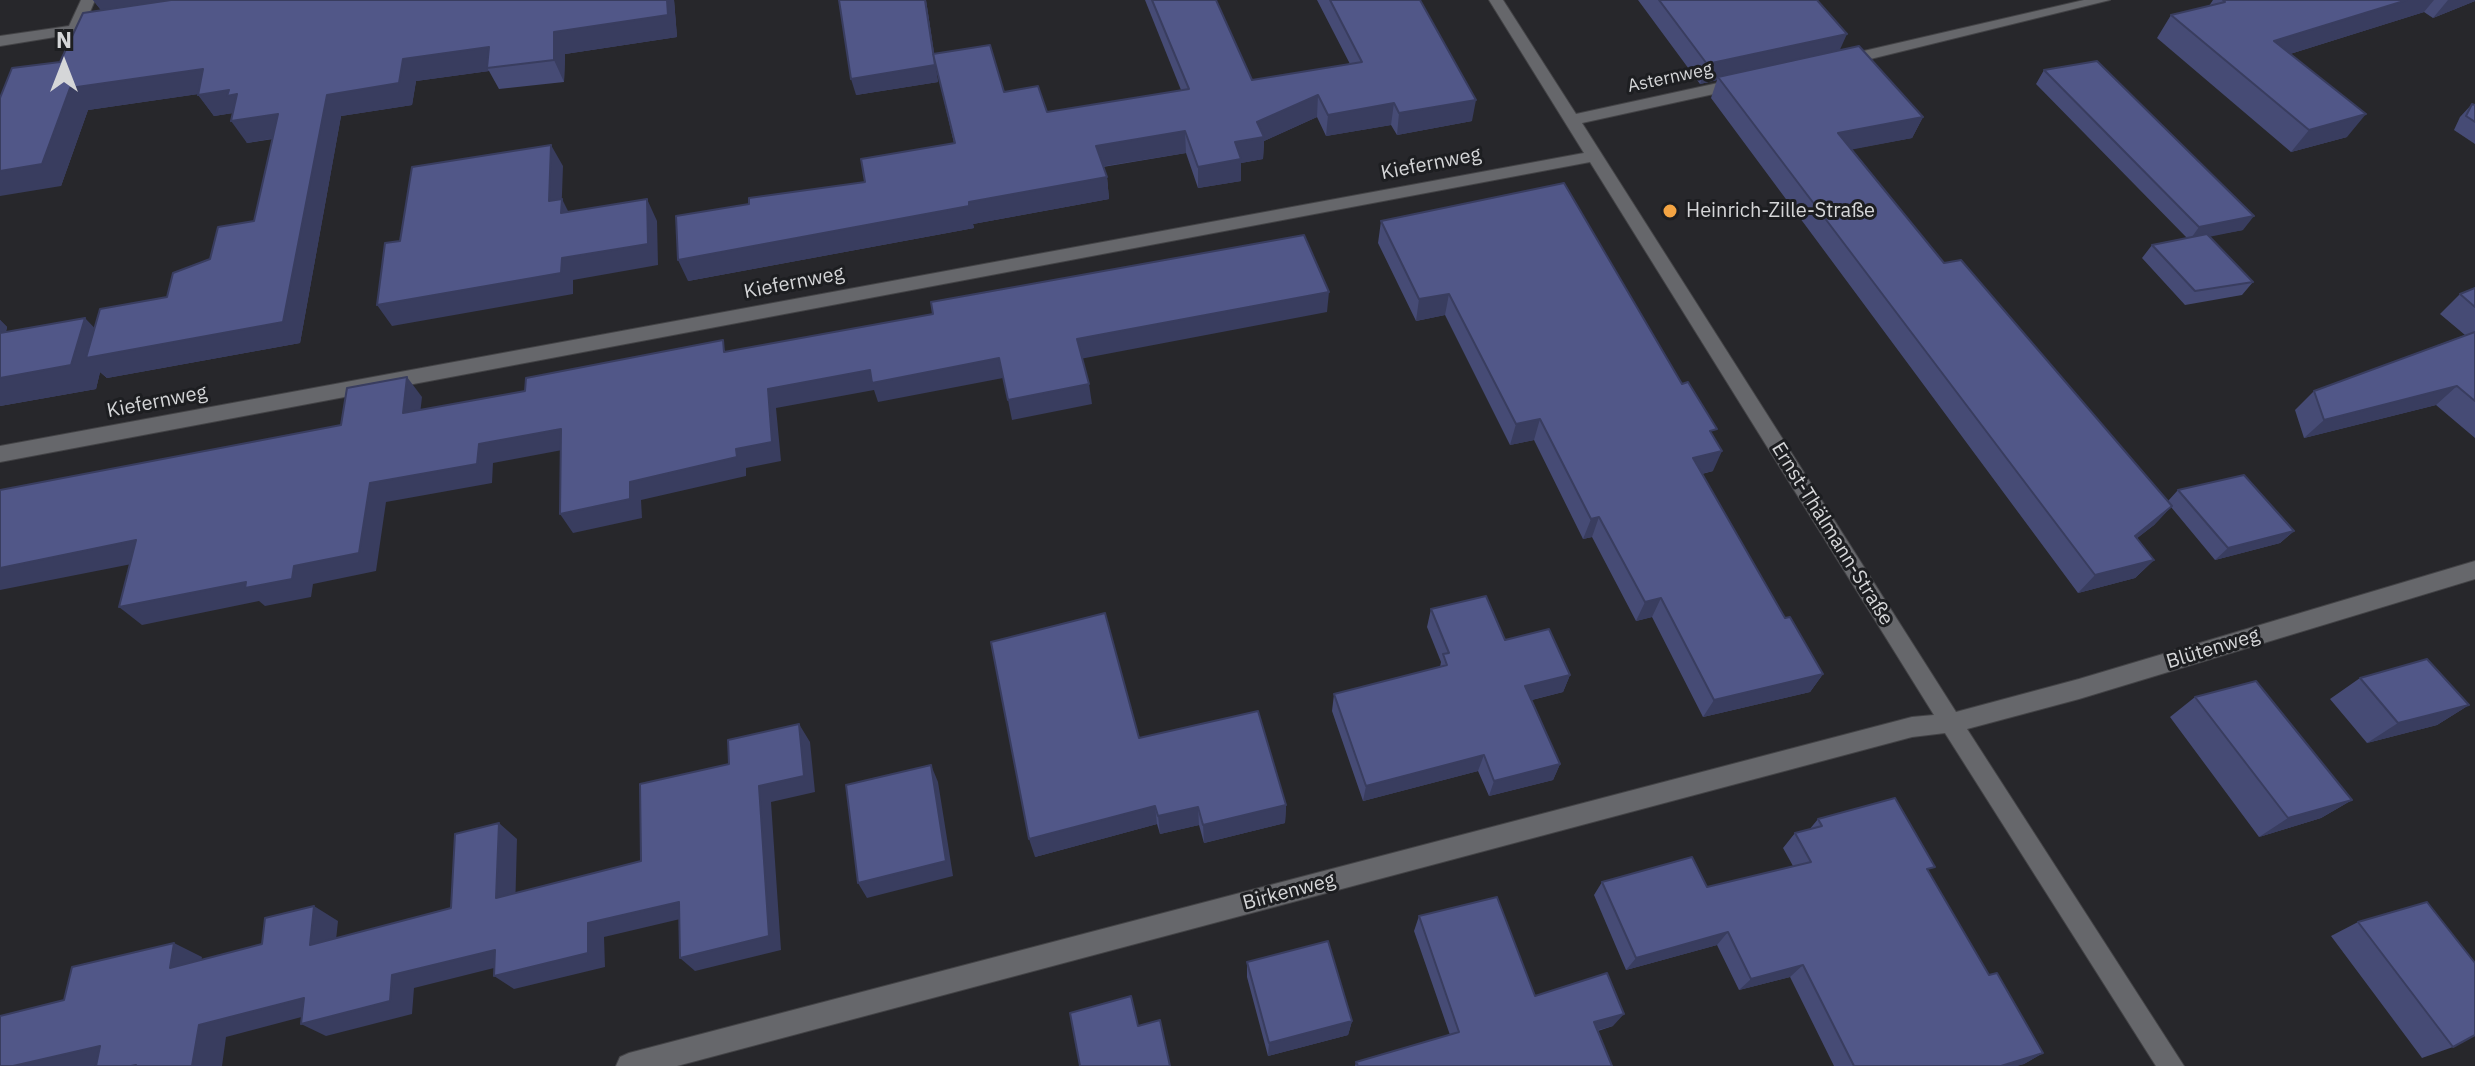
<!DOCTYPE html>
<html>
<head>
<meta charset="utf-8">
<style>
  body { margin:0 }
  #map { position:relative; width:2475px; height:1066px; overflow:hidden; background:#27272b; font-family:"IBM Plex Sans",sans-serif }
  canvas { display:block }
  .north { position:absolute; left:24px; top:24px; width:80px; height:80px; -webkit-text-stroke:6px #1d1e21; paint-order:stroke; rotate:0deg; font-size:22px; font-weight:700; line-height:32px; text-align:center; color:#d5d6d8 }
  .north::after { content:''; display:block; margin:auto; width:28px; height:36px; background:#d5d6d8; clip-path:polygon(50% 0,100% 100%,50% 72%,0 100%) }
</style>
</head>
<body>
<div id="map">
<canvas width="2475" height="1066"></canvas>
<div class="north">N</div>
</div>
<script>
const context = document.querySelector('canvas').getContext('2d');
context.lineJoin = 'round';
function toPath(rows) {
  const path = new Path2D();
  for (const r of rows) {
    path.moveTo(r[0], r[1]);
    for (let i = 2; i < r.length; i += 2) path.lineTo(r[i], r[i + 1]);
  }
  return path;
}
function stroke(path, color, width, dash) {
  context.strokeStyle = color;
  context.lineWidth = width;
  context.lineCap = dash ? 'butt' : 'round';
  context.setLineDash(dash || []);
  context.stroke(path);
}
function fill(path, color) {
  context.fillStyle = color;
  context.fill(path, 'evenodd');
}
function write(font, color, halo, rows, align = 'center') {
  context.font = font + ' "IBM Plex Sans",sans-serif';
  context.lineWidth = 6;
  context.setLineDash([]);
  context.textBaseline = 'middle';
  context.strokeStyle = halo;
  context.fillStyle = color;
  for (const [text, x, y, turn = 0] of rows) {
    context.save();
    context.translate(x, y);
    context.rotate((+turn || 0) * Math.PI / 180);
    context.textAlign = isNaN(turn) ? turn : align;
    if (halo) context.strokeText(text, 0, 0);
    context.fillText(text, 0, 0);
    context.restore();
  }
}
const minor = toPath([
  [81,0,95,0,85,24,104,23,104,29,0,46,0,36,69,26,81,0],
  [1489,0,1503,0,1576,114,1741,78,1749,83,1741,88,1582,123,1956,712,2079,679,2475,561,2475,579,2079,699,1967,729,2184,1066,2156,1066,1945,733,1912,737,677,1066,616,1066,620,1057,629,1053,1912,717,1934,715,1590,162,0,462,0,446,1584,153,1489,0],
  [2084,0,2110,0,1842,66,1834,61,1842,56,2084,0]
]);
const wall = toPath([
  [93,0,674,0,677,37,565,54,564,82,499,89,489,71,416,81,412,105,341,116,300,343,107,378,100,372,96,389,0,406,0,320,7,327,6,332,94,328,167,297,254,221,273,139,247,143,233,113,214,116,198,94,88,110,61,186,60,62,101,10],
  [926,0,934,53,1004,92,1047,112,1181,90,1145,0,1216,0,1252,80,1350,64,1317,0,1420,0,1472,121,1397,135,1391,125,1326,136,1317,117,1264,141,1263,159,1241,163,1241,181,1198,188,1186,153,1103,167,1107,177,1109,199,973,224,974,228,688,281,749,204,865,182,954,143,934,58,938,82,856,95],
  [1638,0,1817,0,1840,50,1923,117,1912,138,1852,149,1944,263,2168,501,2178,490,2294,531,2280,543,2215,560,2171,507,2154,525,2137,538,2154,560,2135,578,2078,593,1711,98,1717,80,1700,84],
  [2213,0,2475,0,2475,1,2433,18,2424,12,2290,54,2347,137,2291,152,2157,38,2171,15,2209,6],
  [2044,70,2243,230,2209,236,2253,282,2242,295,2185,305,2142,258,2152,245,2187,238,2036,84],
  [2472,104,2475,105,2475,144,2454,130,2460,117],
  [1381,221,1682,384,1714,437,1713,471,1702,474,1785,618,1823,674,1810,692,1703,717,1652,617,1636,621,1592,537,1583,539,1534,440,1510,445,1445,315,1416,321,1378,243],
  [2475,288,2475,438,2436,405,2304,438,2295,410,2314,391,2465,335,2440,314,2460,294],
  [1431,609,1505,640,1570,675,1563,692,1532,700,1560,764,1553,780,1489,796,1478,771,1363,801,1332,711,1334,694,1440,667,1441,662,1427,627],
  [2360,678,2469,705,2437,725,2367,743,2330,699],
  [2195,697,2352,800,2321,818,2259,837,2170,717],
  [1139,738,1286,805,1285,823,1204,843,1199,825,1160,834,1157,824,1035,857],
  [1818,819,1929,872,1989,975,2043,1053,2024,1064,2016,1066,1834,1066,1790,977,1739,990,1717,945,1626,970,1594,895,1602,882,1707,887,1793,866,1783,848,1795,833,1809,830],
  [1419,916,1535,996,1613,1026,1598,1031,1612,1066,1355,1066,1356,1062,1450,1035,1414,931],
  [2358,922,2453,1047,2422,1058,2331,936],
  [1247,962,1352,1021,1348,1035,1268,1056,1247,977]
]);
const shadedWall = toPath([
  [93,0,234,0,107,18],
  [667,0,674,0,677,37,565,54,564,82,554,60,554,32],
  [925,0,938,82,856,95,851,79],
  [2407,0,2434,0,2424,12,2258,64,2274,41],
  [2448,0,2475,0,2475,1,2433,18],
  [1847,34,1838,54,1718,77,1717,80,1700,84,1707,64],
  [489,47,487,68,489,71,416,81,412,105,341,116,300,343,107,378,100,372,96,389,0,406,0,378,85,318,108,342,283,322,327,95,403,59],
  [203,69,219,91,88,110,61,186,0,196,0,171,70,88],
  [229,90,237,94,239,112,214,116,198,95],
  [1318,95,1317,117,1264,141,1263,159,1241,163,1241,181,1198,188,1198,167,1257,122],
  [1476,100,1472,121,1397,135,1399,113],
  [1394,103,1391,125,1326,136,1328,115],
  [278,114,293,135,247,143,231,121],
  [2366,114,2347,137,2291,152,2309,130],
  [1923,117,1912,138,1829,154,1838,133],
  [1185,131,1186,153,1099,167,1096,146],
  [551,145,563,166,561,222,549,201],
  [1107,177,1109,199,973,224,974,228,688,281,678,260,969,202],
  [562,199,573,221,561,213],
  [647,199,657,221,658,265,573,280,573,294,392,326,377,305,562,258],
  [2254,216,2243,230,2189,241,2199,227],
  [1329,292,1327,312,1080,359,1077,339],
  [1449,294,1445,315,1416,321,1419,299],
  [0,320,7,327,0,348],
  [999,358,1003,378,878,402,874,390,776,408,781,461,746,468,746,476,641,500,642,518,573,533,560,514,630,482,736,449,768,389,870,370],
  [407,377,422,397,418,432,403,413],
  [1089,384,1092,404,1012,420,1008,400],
  [2457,386,2436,405,2304,438,2324,420],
  [1540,419,1534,440,1510,445,1516,424],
  [561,429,573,448,493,463,492,483,386,502,376,571,313,584,311,597,265,606,259,601,142,625,119,607,246,582,294,566,370,483,479,444],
  [1722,451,1713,471,1683,478,1693,458],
  [2172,506,2154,525,2117,554,2135,536],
  [1599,517,1592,537,1583,539,1591,519],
  [2294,531,2280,543,2215,560,2228,548],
  [136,540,157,559,0,590,0,568],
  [2154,560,2135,578,2078,593,2095,575],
  [1661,598,1652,617,1636,621,1645,602],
  [1823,674,1810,692,1703,717,1714,700],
  [1570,675,1563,692,1519,703,1525,686],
  [2469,705,2437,725,2367,743,2398,723],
  [799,724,810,742,815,792,771,802,781,950,695,971,680,958,759,786],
  [1484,755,1478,771,1363,801,1366,786],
  [1560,764,1553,780,1489,796,1494,781],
  [931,765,938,782,953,876,867,898,858,883],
  [2352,800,2321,818,2259,837,2288,818],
  [1286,805,1285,823,1204,843,1203,825],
  [1155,806,1157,824,1035,857,1029,839],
  [1198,807,1199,825,1160,834,1158,816],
  [499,823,517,839,515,913,496,898],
  [679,902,693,916,604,937,605,967,514,989,494,976,588,923],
  [314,906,338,921,334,959,310,945],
  [1728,932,1717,945,1626,970,1636,958],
  [174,943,202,957,198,981,170,968],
  [495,950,514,963,414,988,412,1014,326,1036,301,1024,392,975],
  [1803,965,1790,977,1739,990,1751,979],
  [304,998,328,1010,226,1037,222,1066,192,1066,199,1025],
  [1624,1014,1613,1026,1584,1034,1594,1022],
  [1352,1021,1348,1035,1268,1056,1269,1043],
  [100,1046,131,1058,94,1066,13,1066],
  [2043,1053,2024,1064,2016,1066,2001,1066]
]);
const building = toPath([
  [171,0,667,0,668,15,554,32,554,60,487,68,489,47,403,59,399,83,327,95,283,322,86,358,100,309,167,297,173,273,210,259,218,227,254,221,278,114,231,121,237,94,227,96,229,90,198,95,203,69,70,88,42,164,0,171,0,98,12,68,60,62,83,13,171,0],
  [839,0,925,0,935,65,851,79,839,0],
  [1152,0,1216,0,1252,80,1362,62,1330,0,1420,0,1476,100,1399,113,1394,103,1328,115,1318,95,1257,122,1264,137,1235,142,1241,159,1198,167,1185,131,1096,146,1107,177,969,202,969,206,678,260,676,216,749,204,749,198,865,182,861,159,955,143,933,54,990,45,1004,92,1038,86,1047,112,1189,89,1152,0],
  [1659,0,1817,0,1847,34,1707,64,1659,0],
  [2223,0,2407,0,2274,41,2366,114,2309,130,2171,15,2225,2,2223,0],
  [1859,46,1923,117,1838,133,1944,263,1961,260,2172,506,2135,536,2154,560,2095,575,1718,77,1859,46],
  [2097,61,2254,216,2199,227,2044,70,2097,61],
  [2472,104,2475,105,2475,122,2466,116,2472,104],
  [551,145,549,201,562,199,561,213,647,199,648,244,562,258,561,273,377,305,385,243,400,241,412,167,551,145],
  [1564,183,1682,384,1688,382,1717,429,1710,431,1722,451,1693,458,1785,618,1790,617,1823,674,1714,700,1661,598,1645,602,1599,517,1591,519,1540,419,1516,424,1449,294,1419,299,1381,221,1564,183],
  [2207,234,2253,282,2195,291,2152,245,2207,234],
  [1304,235,1329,292,1077,339,1089,384,1008,400,999,358,872,383,870,370,768,389,772,442,736,449,737,457,630,482,630,499,560,514,561,429,479,444,477,464,370,483,359,553,294,566,292,579,245,588,246,582,119,607,136,540,0,568,0,490,341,425,347,388,407,377,403,413,525,391,526,378,723,340,724,352,933,314,931,302,1304,235],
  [2475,288,2475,307,2460,294,2475,288],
  [85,318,71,365,0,378,0,333,85,318],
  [2475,332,2475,401,2457,386,2324,420,2314,391,2475,332],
  [2244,475,2294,531,2228,548,2178,490,2244,475],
  [1486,596,1505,640,1549,629,1570,675,1525,686,1560,764,1494,781,1484,755,1366,786,1334,694,1447,665,1443,654,1449,653,1431,609,1486,596],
  [1105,613,1139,738,1258,711,1286,805,1203,825,1198,807,1158,816,1155,806,1029,839,991,642,1105,613],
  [2427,659,2469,705,2398,723,2360,678,2427,659],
  [2256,681,2352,800,2288,818,2195,697,2256,681],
  [799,724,804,776,759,786,769,936,680,958,679,902,588,923,588,953,494,976,495,950,392,975,390,1001,301,1024,304,998,199,1025,192,1066,135,1066,136,1065,131,1066,96,1066,100,1046,13,1066,0,1066,0,1016,64,1000,72,967,174,943,170,968,262,944,265,918,314,906,310,945,451,908,455,834,499,823,496,898,641,861,640,784,729,764,728,740,799,724],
  [931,765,946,861,858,883,846,785,931,765],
  [1895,798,1935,867,1927,869,1989,975,1997,973,2043,1053,2001,1066,1854,1066,1803,965,1751,979,1728,932,1636,958,1602,882,1692,857,1707,887,1811,862,1795,833,1822,826,1818,819,1895,798],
  [1497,897,1535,996,1607,973,1624,1014,1594,1022,1612,1066,1358,1066,1356,1062,1459,1032,1419,916,1497,897],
  [2427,902,2475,963,2475,1035,2453,1047,2358,922,2427,902],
  [1328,941,1352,1021,1269,1043,1247,962,1328,941],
  [1131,996,1138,1026,1160,1020,1170,1066,1080,1066,1070,1013,1131,996]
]);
const markers = [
  [1670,211,8,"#f3a443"]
];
const farStreetnames = [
  ["Asternweg",1670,78,-12]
];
const streetNames = [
  ["Kiefernweg",1431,164,-11],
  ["Kiefernweg",794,283,-11],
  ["Kiefernweg",157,402,-11],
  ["Ernst-Thälmann-Straße",1832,534,58],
  ["Blütenweg",2213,649,-17],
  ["Birkenweg",1289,892,-15]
];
const poiNames = [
  ["Heinrich-Zille-Straße",1686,211]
];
stroke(minor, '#434346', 2);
fill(minor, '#66676b');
fill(wall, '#464b75');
fill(shadedWall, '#393d5f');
fill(building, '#515788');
stroke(building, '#393d5f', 2);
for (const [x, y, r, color] of markers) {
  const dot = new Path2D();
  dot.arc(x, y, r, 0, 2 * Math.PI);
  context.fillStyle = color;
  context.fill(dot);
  stroke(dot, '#1d1e21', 3);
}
write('18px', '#d5d6d8', '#1d1e21', farStreetnames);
write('20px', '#d5d6d8', '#1d1e21', streetNames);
write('20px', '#d5d6d8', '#1d1e21', poiNames, 'left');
</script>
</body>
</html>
